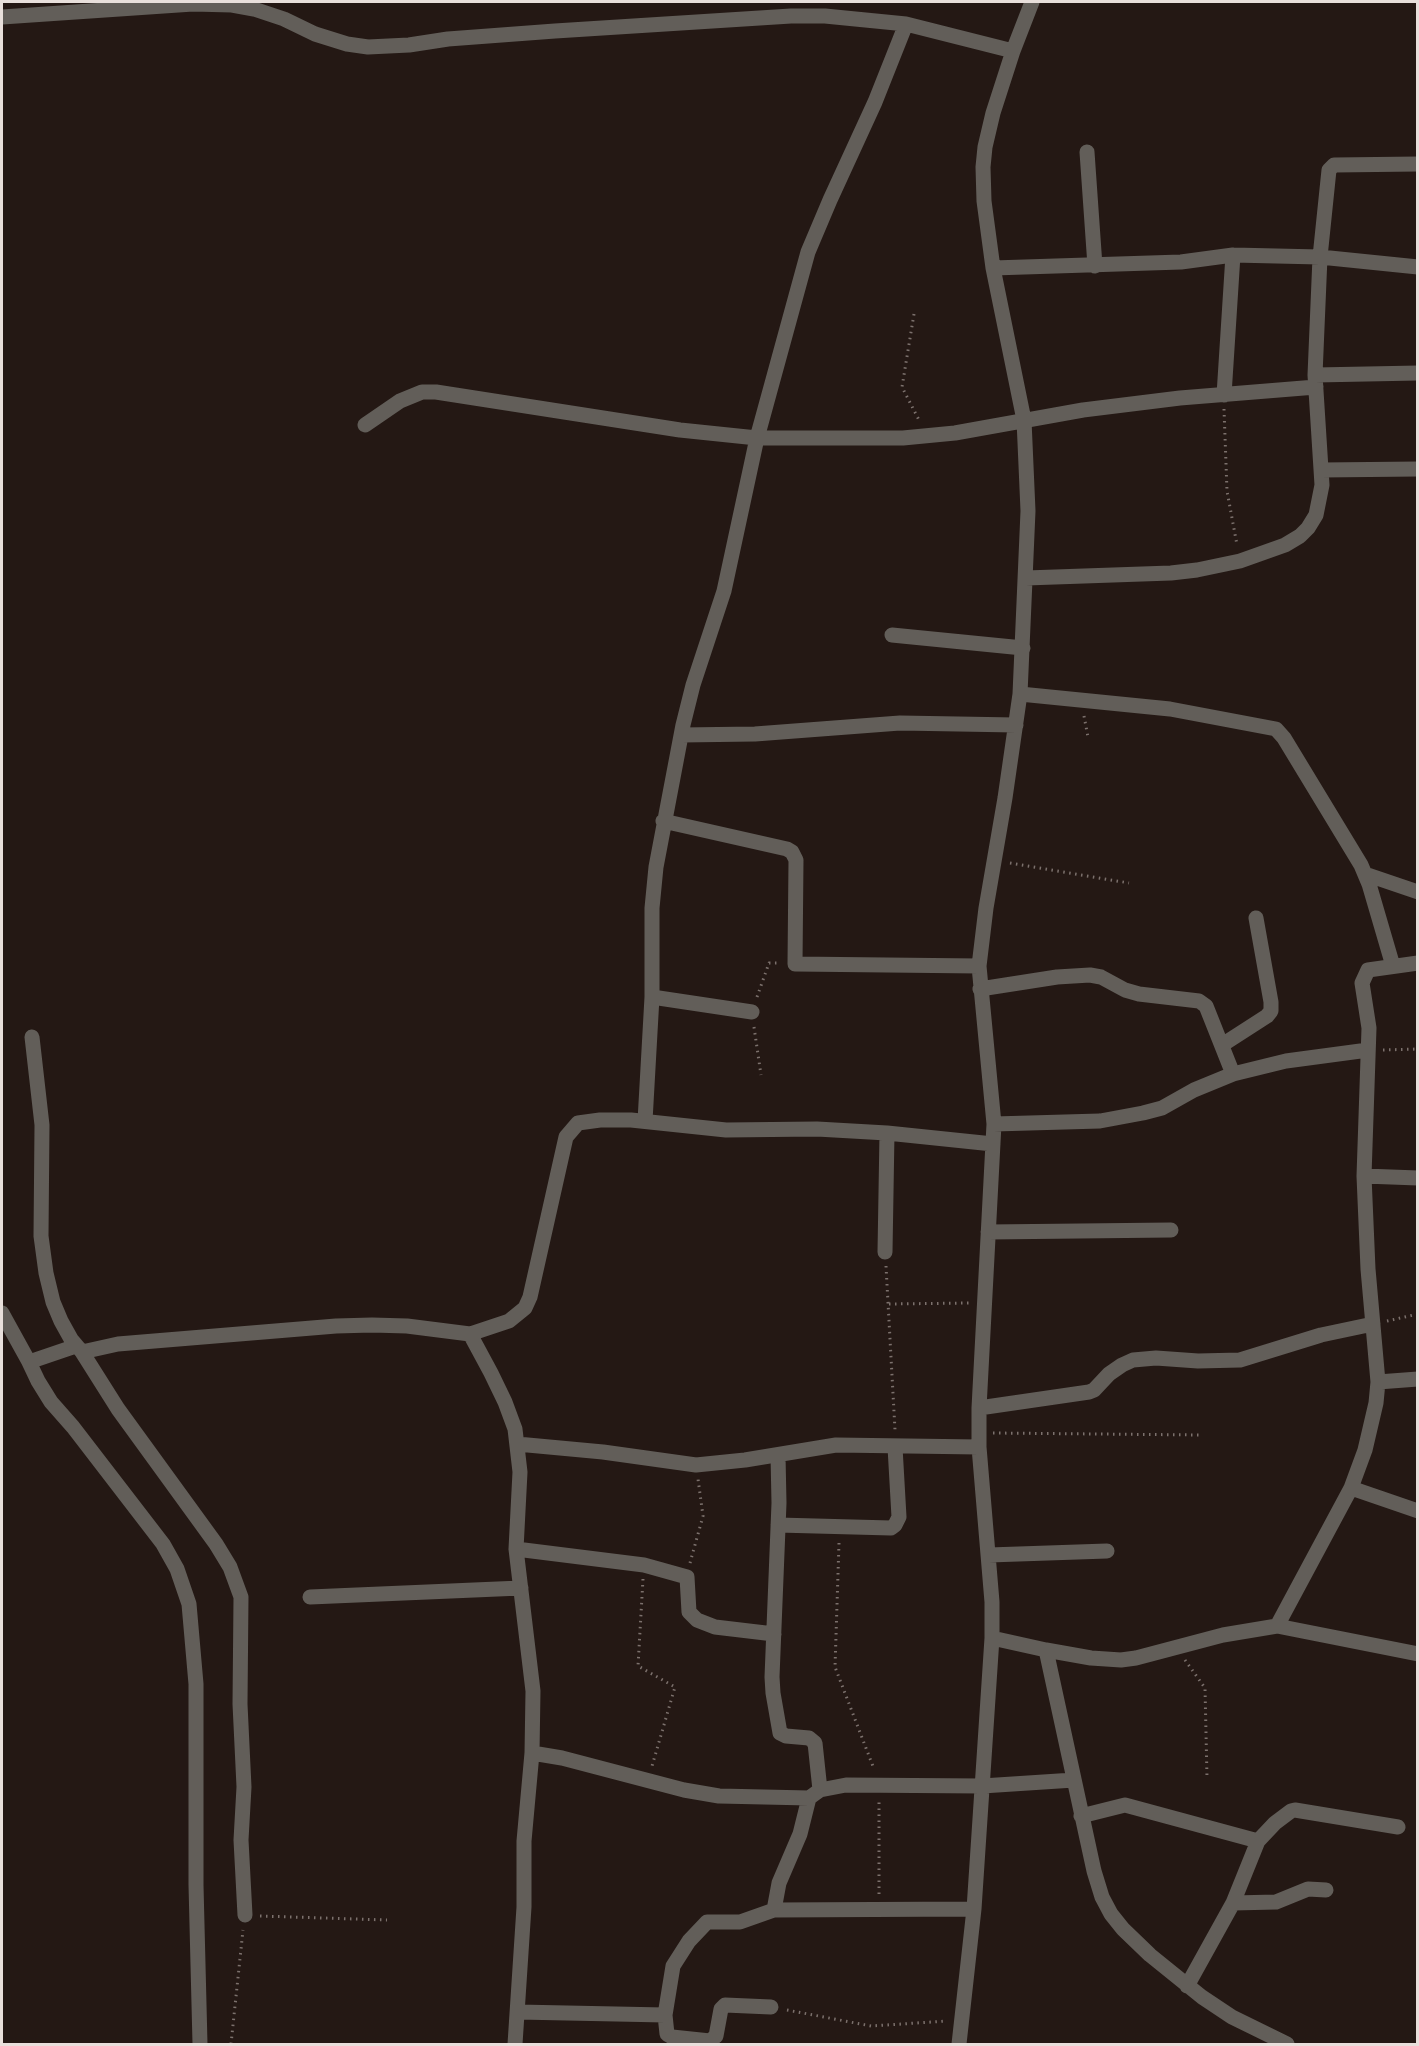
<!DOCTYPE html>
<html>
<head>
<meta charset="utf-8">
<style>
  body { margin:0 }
  #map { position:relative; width:1419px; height:2046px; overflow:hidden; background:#241814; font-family:Lato,sans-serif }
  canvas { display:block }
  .frame { position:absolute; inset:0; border:3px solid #e8dfdb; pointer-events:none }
</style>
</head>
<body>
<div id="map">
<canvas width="1419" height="2046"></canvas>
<div class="frame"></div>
</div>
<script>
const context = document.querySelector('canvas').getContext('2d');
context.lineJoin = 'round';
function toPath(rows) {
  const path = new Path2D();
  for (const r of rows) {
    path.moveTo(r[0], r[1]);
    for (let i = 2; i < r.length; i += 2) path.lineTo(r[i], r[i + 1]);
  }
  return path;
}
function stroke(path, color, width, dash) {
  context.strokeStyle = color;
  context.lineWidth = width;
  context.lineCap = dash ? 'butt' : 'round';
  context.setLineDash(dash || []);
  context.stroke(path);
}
const path = toPath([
  [914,314,902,387,920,422],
  [1224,409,1227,491,1237,545],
  [1084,716,1088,737],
  [1010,863,1129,883],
  [757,997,769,963,780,963],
  [754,1027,761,1075],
  [1383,1050,1418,1049],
  [886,1266,895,1430],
  [889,1304,970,1303],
  [1387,1321,1418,1314],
  [993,1433,1201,1435],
  [839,1543,835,1667,874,1769],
  [690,1563,703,1516,698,1479],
  [643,1579,638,1666,675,1687,652,1766],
  [1185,1660,1205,1688,1207,1778],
  [879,1894,879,1799],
  [260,1916,387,1920],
  [787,2010,871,2026,947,2021],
  [231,2044,243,1930]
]);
const minor = toPath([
  [2,17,193,4,232,5,254,9,284,19,315,34,347,44,368,47,409,45,448,39,555,31,791,16,825,16,906,24,1013,51],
  [1087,152,1095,266],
  [993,268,1181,262,1233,255,1320,257,1418,267],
  [1315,375,1418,373],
  [1224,395,1233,255],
  [365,425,400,401,422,392,436,392,680,430,757,438,903,438,955,433,1083,410,1180,398,1316,387],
  [1321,470,1418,469],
  [1026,578,1171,573,1197,570,1240,561,1285,545,1300,536,1308,528,1316,515,1322,485,1315,375,1320,257,1329,170,1334,165,1418,164],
  [892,635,1023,648],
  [1020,694,1170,709,1276,729,1284,738,1361,865,1369,884,1393,966],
  [681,735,755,734,900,723,1016,725],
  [663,821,787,849,792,852,796,860,795,964,979,966],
  [1365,874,1418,892],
  [1418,963,1368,970,1362,983,1369,1028,1364,1176,1418,1178],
  [980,989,1057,977,1090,975,1101,977,1125,990,1139,994,1199,1001,1206,1006,1233,1074],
  [652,997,752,1012],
  [32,1037,42,1125,41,1236,46,1273,53,1302,61,1321,71,1339,82,1352],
  [1222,1045,1267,1016,1271,1011,1271,1002,1256,918],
  [645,1121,652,997,652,908,656,867,683,725,693,685,724,591,757,438,808,252,830,200,875,102,906,24],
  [994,1124,1100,1121,1143,1113,1162,1108,1194,1090,1233,1074,1286,1061,1368,1050],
  [988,1232,1171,1230],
  [885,1252,887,1133,993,1144],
  [2,1313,29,1362,76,1346],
  [470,1334,491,1373,505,1402,515,1429,520,1472,516,1549],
  [29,1362,38,1381,51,1402,73,1427,163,1544,177,1569,189,1604,196,1684,196,1885,200,2044],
  [1378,1382,1418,1379],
  [979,1408,1089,1392,1094,1390,1109,1374,1122,1365,1133,1360,1156,1358,1198,1361,1240,1360,1321,1335,1373,1324],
  [517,1444,603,1452,696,1465,745,1460,836,1445,979,1447],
  [778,1455,779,1503,772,1677,773,1693,780,1733,786,1736,809,1738,815,1743,820,1790],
  [1351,1488,1418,1511],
  [778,1525,891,1528,895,1525,899,1517,895,1447],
  [989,1555,1107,1551],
  [310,1597,521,1588],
  [1277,1626,1351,1488,1365,1450,1376,1403,1378,1382,1368,1269,1364,1176],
  [992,1638,1046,1650],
  [532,1753,562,1758,684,1790,719,1796,809,1798,820,1790,846,1785,982,1786,1074,1780],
  [809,1798,800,1834,779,1883,774,1910,974,1909],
  [1081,1816,1125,1805,1258,1841,1275,1823,1291,1811,1295,1810,1398,1827],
  [1233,1903,1258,1841],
  [245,1915,241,1840,244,1787,240,1704,241,1597,230,1567,216,1544,118,1409,82,1352,118,1344,336,1326,372,1325,407,1326,470,1334,509,1321,525,1308,530,1297,566,1137,578,1123,600,1120,631,1120,726,1130,817,1129,887,1133],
  [1187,1986,1233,1903,1276,1902,1308,1889,1326,1890],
  [771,2007,725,2005,721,2009,716,2036,710,2041,672,2037,667,2034,665,2015,673,1966,689,1941,707,1922,740,1922,774,1910],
  [518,2012,665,2015],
  [515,2044,524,1907,524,1841,532,1753,533,1691,516,1549,644,1565,687,1577,689,1612,697,1620,715,1627,774,1634],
  [959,2044,974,1909,992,1638,992,1602,979,1447,979,1408,994,1124,979,966,986,908,1005,798,1020,694,1028,511,1024,420,993,268,984,201,983,167,985,147,993,113,1013,51,1032,2],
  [1287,2044,1232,2017,1202,1997,1150,1955,1123,1929,1111,1914,1102,1897,1094,1871,1046,1650,1091,1658,1121,1660,1136,1658,1223,1635,1277,1626,1418,1654]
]);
stroke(path, '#7c716d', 3, [1.5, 4.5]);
stroke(minor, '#625e59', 15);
</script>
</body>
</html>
